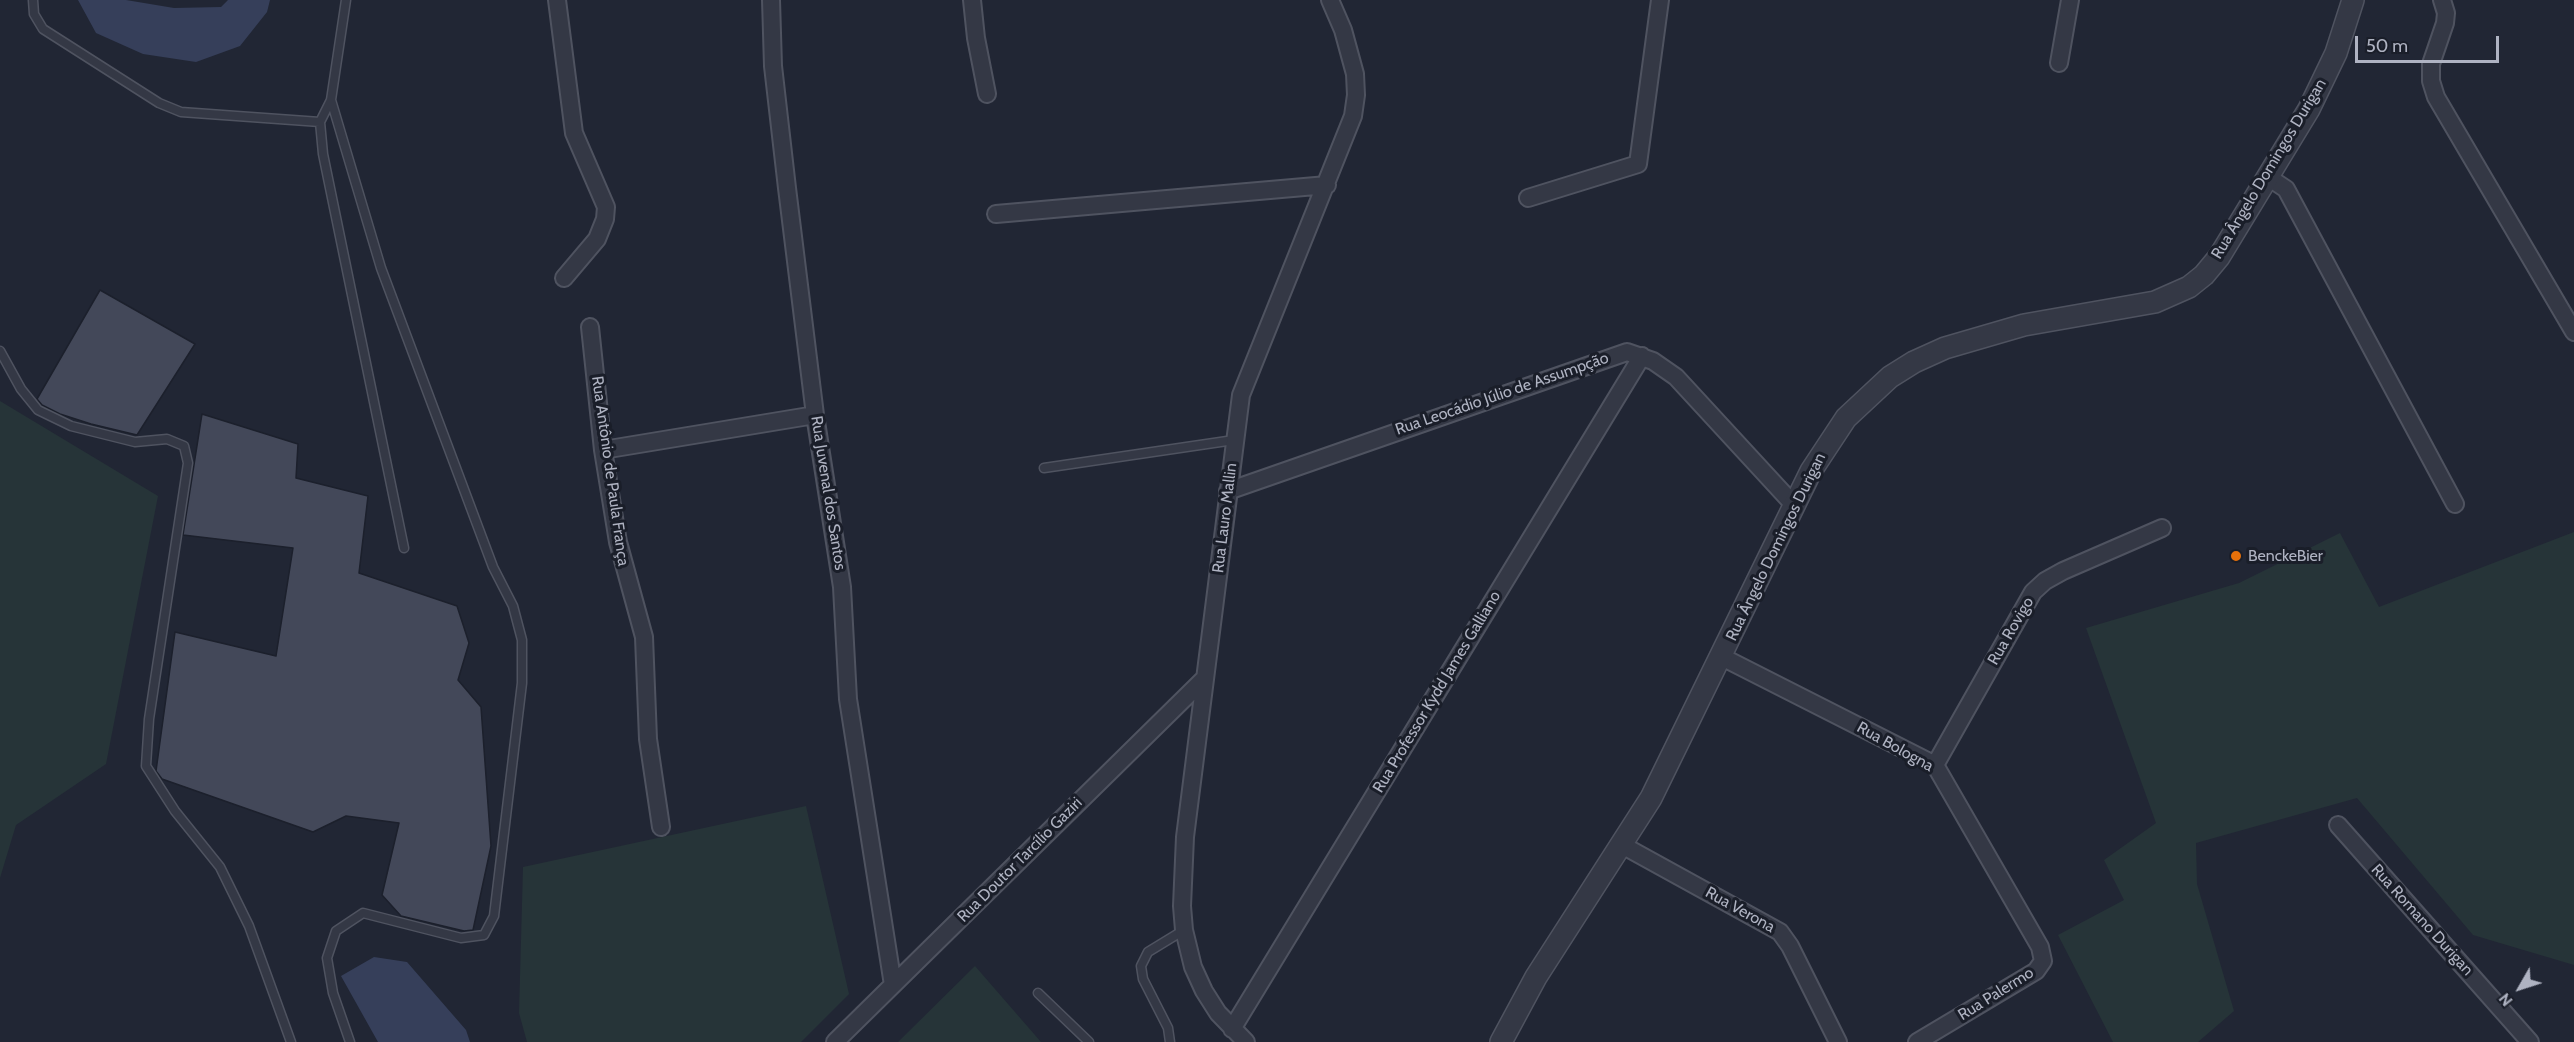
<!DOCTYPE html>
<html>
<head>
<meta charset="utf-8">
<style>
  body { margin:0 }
  #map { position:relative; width:2574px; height:1042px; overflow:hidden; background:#212634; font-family:Cabin,sans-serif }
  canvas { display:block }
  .north { position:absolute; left:2490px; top:958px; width:60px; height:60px; -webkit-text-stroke:4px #1a1e29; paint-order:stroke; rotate:231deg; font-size:16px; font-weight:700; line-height:24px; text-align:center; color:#afb3c2 }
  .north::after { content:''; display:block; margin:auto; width:21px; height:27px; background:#afb3c2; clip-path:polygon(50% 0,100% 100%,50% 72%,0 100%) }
  .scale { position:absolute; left:2355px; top:36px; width:144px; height:27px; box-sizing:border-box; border:3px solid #afb3c2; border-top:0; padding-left:8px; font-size:18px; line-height:21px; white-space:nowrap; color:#afb3c2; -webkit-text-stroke:4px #1a1e29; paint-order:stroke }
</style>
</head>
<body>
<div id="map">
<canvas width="2574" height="1042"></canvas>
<div class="north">N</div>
<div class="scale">50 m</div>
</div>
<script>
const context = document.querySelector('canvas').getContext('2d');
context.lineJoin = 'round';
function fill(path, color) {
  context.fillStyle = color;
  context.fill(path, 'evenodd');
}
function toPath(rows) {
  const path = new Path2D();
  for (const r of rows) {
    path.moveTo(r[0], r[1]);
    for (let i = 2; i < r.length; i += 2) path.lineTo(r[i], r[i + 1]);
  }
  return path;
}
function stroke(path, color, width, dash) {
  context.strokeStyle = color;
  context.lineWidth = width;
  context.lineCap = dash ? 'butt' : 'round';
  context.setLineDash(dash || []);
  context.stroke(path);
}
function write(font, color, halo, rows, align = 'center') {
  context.font = font + ' Cabin,sans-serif';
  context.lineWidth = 6;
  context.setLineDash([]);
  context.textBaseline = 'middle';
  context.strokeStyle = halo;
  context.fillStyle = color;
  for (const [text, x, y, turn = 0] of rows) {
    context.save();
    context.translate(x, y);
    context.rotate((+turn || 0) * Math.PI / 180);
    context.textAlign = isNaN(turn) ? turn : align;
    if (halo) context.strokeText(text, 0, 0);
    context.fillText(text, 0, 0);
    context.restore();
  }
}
const green = toPath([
  [0,401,158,496,106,764,16,825,0,878],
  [2574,532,2574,965,2473,935,2357,798,2196,843,2197,884,2234,1011,2198,1042,2113,1042,2058,935,2124,900,2104,860,2156,823,2086,628,2239,583,2340,533,2379,607],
  [806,806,849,994,801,1042,527,1042,519,1013,523,867],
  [975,966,1041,1042,898,1042]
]);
const water = toPath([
  [78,0,126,0,174,8,221,7,228,0,270,0,267,12,240,46,196,62,143,54,96,33],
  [374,957,407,962,466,1030,470,1042,378,1042,341,976]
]);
const building = toPath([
  [100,290,195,344,137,435,91,424,60,414,42,405,37,399,100,290],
  [202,414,298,444,296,478,368,496,359,573,457,606,469,643,458,680,481,707,491,846,473,930,464,931,401,916,382,895,399,823,346,816,313,832,162,779,156,771,175,632,276,656,293,548,183,535,202,414]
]);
const service = toPath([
  [33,0,34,14,43,29,159,103,181,112,320,122],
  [346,0,331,100,320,122,323,154,404,548],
  [331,100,381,268,493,567,513,606,522,640,522,683,494,916,484,935,461,938,363,913,336,931,327,958,333,993,350,1042],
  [0,351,21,389,38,410,71,426,135,442,167,439,184,446,188,463,149,719,146,766,175,811,220,867,249,926,291,1042],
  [1044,468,1234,440],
  [1038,993,1089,1042],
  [1170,1042,1168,1028,1143,979,1141,966,1148,952,1184,930]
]);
const minor = toPath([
  [557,0,574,133,606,207,605,219,597,239,564,278],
  [771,0,773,66,787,188,815,415,842,587,848,699,893,985],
  [972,0,976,38,987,94],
  [2442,0,2446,13,2445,23,2431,64,2431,81,2436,97,2574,332],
  [2059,63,2070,0],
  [2268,177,2286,189,2455,504],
  [1528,198,1638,164,1660,0],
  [996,214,1327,185],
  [590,327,603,450,618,542,644,637,648,739,661,827],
  [603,450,815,415],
  [1228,491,1627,352,1653,361,1676,377,1794,505],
  [1722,657,1935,765,2040,947,2043,961,2036,971,1917,1042],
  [1935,765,2033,592,2045,581,2063,571,2162,528],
  [2338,825,2530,1042],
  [1622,845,1780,932,1790,946,1838,1042],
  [1232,1029,1642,356],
  [835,1042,1205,678],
  [1246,1042,1218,1013,1204,991,1193,967,1184,930,1182,906,1185,837,1241,395,1353,116,1356,95,1355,74,1343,30,1330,0]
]);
const tertiary = toPath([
  [1501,1042,1536,977,1651,798,1811,471,1846,418,1890,377,1914,362,1945,348,2024,325,2155,302,2189,287,2204,275,2219,257,2309,109,2336,53,2353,0]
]);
const markers = [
  [2236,556,6,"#e8710a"]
];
const streetNames = [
  ["Rua Ângelo Domingos Durigan",2269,169,-59],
  ["Rua Leocádio Júlio de Assumpção",1502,394,-19],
  ["Rua Antônio de Paula França",610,471,82],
  ["Rua Juvenal dos Santos",828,493,81],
  ["Rua Lauro Mallin",1225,518,-83],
  ["Rua Ângelo Domingos Durigan",1776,547,-64],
  ["Rua Rovigo",2011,631,-60],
  ["Rua Professor Kydd James Galliano",1437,692,-59],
  ["Rua Bologna",1895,747,29],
  ["Rua Doutor Tarcílio Gaziri",1020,860,-45],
  ["Rua Verona",1740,910,29],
  ["Rua Romano Durigan",2422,920,48],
  ["Rua Palermo",1996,994,-32]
];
const poiNames = [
  ["BenckeBier",2248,556]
];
fill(green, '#263438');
fill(water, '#363f5a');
fill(building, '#434859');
stroke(building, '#1c202c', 1.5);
stroke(service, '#4f5360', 11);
stroke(minor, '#4f5360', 20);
stroke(tertiary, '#4f5360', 24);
stroke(service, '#343845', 8);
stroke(minor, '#343845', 16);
stroke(tertiary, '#343845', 21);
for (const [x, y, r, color] of markers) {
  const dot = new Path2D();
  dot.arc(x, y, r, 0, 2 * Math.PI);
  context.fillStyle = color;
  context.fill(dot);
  stroke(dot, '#1a1e29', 2);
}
write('16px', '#afb3c2', '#1a1e29', streetNames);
write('16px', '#afb3c2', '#1a1e29', poiNames, 'left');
</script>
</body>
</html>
